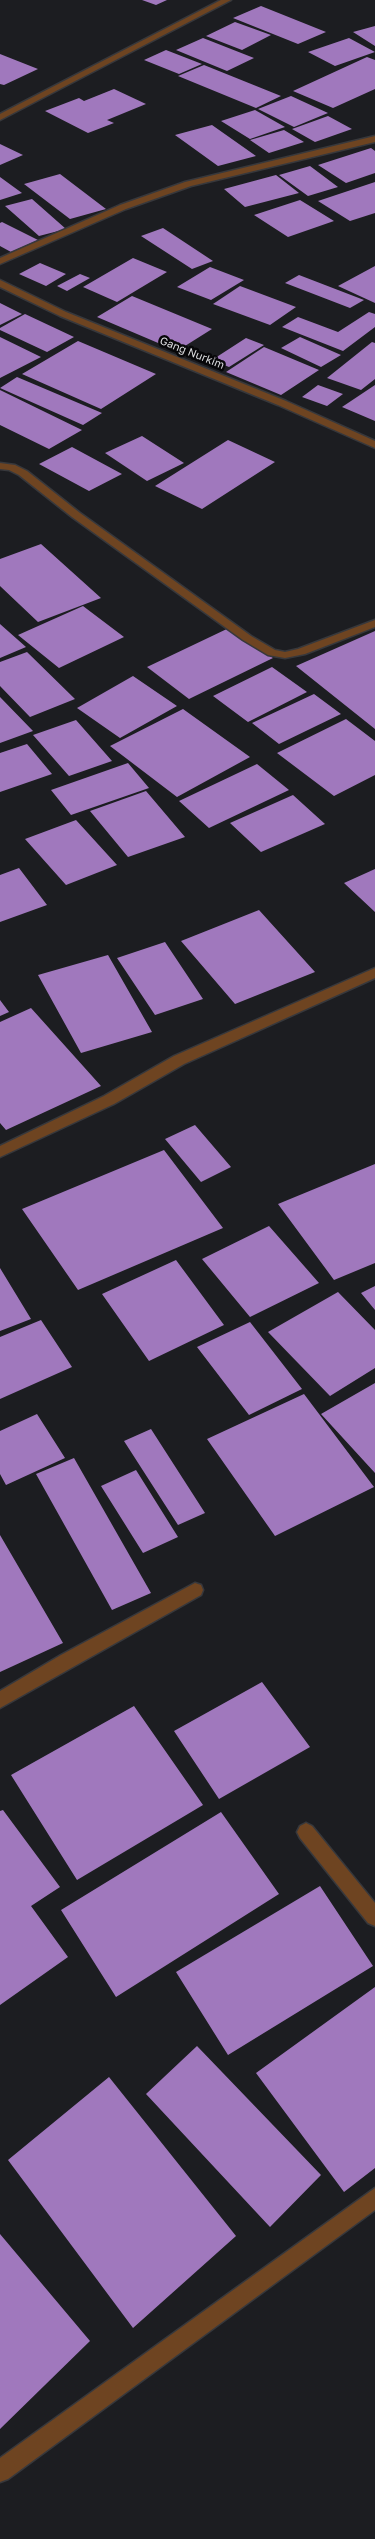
<!DOCTYPE html>
<html>
<head>
<meta charset="utf-8">
<style>
  body { margin:0 }
  canvas { display:block; background:#1c1d21 }
</style>
</head>
<body>
<canvas width="375" height="2539"></canvas>
<script>
const context = document.querySelector('canvas').getContext('2d');
context.lineJoin = 'round';
function fill(path, color) {
  context.fillStyle = color;
  context.fill(path, 'evenodd');
}
function toPath(rows) {
  const path = new Path2D();
  for (const r of rows) {
    path.moveTo(r[0], r[1]);
    for (let i = 2; i < r.length; i += 2) path.lineTo(r[i], r[i + 1]);
  }
  return path;
}
function stroke(path, color, width, dash) {
  context.strokeStyle = color;
  context.lineWidth = width;
  context.lineCap = dash ? 'butt' : 'round';
  context.setLineDash(dash || []);
  context.stroke(path);
}
function write(font, color, halo, rows, align = 'center') {
  context.font = font + ' "Golos Text",sans-serif';
  context.lineWidth = 5;
  context.setLineDash([]);
  context.textBaseline = 'middle';
  context.strokeStyle = halo;
  context.fillStyle = color;
  for (const [text, x, y, turn = 0] of rows) {
    context.save();
    context.translate(x, y);
    context.rotate((+turn || 0) * Math.PI / 180);
    context.textAlign = isNaN(turn) ? turn : align;
    if (halo) context.strokeText(text, 0, 0);
    context.fillText(text, 0, 0);
    context.restore();
  }
}
const building = toPath([
  [142,0,167,0,156,5],
  [261,6,326,32,298,44,233,18],
  [235,22,271,35,242,50,206,36],
  [375,26,375,46,353,32],
  [203,38,254,58,227,71,176,50],
  [349,38,375,52,335,66,308,52],
  [166,50,202,64,179,74,144,60],
  [0,54,38,69,4,85,0,84],
  [367,57,375,60,375,89,333,108,293,91],
  [204,65,281,96,256,108,178,76],
  [114,89,146,104,107,120,114,123,88,133,45,111,79,98,84,101],
  [291,96,328,113,294,127,258,109],
  [255,110,285,127,250,139,221,121],
  [328,116,352,129,315,142,292,129],
  [212,125,256,156,218,166,175,135],
  [284,130,304,142,269,153,250,140],
  [0,144,23,155,0,165],
  [371,148,375,151,375,173,346,183,318,165],
  [310,166,338,187,308,196,279,175],
  [60,174,106,209,70,219,24,184],
  [276,175,299,193,245,207,224,189],
  [0,177,22,193,0,200],
  [375,182,375,213,350,221,318,201],
  [32,199,66,229,39,236,5,206],
  [300,200,334,221,288,237,254,215],
  [2,222,38,240,11,252,0,246,0,223],
  [163,228,213,261,192,269,141,236],
  [133,258,167,272,117,302,83,287],
  [40,263,66,274,46,286,19,274],
  [375,266,375,303,338,286],
  [210,267,244,280,211,300,177,287],
  [80,274,90,278,67,291,57,286],
  [299,275,364,300,350,308,285,283],
  [240,286,296,307,270,325,213,304],
  [132,296,212,329,177,351,97,317],
  [0,303,22,314,0,325],
  [369,312,375,314,375,327,343,351,282,327,298,317,338,332],
  [25,314,74,337,47,352,0,330,0,328],
  [0,337,41,357,0,378],
  [300,337,341,355,321,367,281,348],
  [246,338,264,345,229,367,212,360],
  [78,341,156,374,101,409,22,374],
  [372,342,375,343,375,379,361,390,327,378],
  [264,347,319,370,281,395,226,372],
  [17,377,102,413,83,425,0,388],
  [318,385,343,394,327,406,302,397],
  [375,385,375,421,342,407],
  [0,390,82,430,49,449,0,425],
  [142,436,184,463,147,481,105,453],
  [228,440,275,462,202,509,155,486],
  [72,447,122,474,89,491,39,464],
  [41,544,101,598,38,622,0,586,0,559],
  [83,606,124,637,59,668,18,635],
  [0,624,26,647,0,658],
  [231,627,273,658,189,699,147,667],
  [375,631,375,729,296,666],
  [27,652,75,699,30,717,0,686,0,662],
  [272,667,307,692,248,722,213,696],
  [133,676,177,706,120,738,77,708],
  [314,694,341,714,279,744,252,723],
  [0,697,33,731,0,743],
  [183,709,250,757,177,797,110,746],
  [346,719,375,741,375,775,334,796,277,753],
  [76,720,112,761,69,776,33,735],
  [27,744,52,774,0,792,0,753],
  [128,763,149,788,71,815,51,790],
  [257,764,289,790,209,828,179,801],
  [146,791,185,837,128,857,90,811],
  [293,795,325,824,261,852,230,823],
  [76,820,117,865,66,885,25,839],
  [19,868,47,905,0,922,0,875],
  [375,869,375,912,344,883],
  [259,910,315,972,235,1004,181,941],
  [165,942,203,999,155,1015,117,958],
  [108,955,152,1032,81,1053,38,975],
  [0,1000,9,1012,0,1016],
  [31,1008,101,1086,6,1130,0,1123,0,1022],
  [195,1125,231,1167,201,1182,165,1139],
  [164,1150,223,1228,78,1290,22,1209],
  [375,1164,375,1263,334,1280,278,1204],
  [269,1226,319,1283,250,1317,202,1259],
  [176,1260,224,1325,149,1361,102,1294],
  [0,1268,31,1319,0,1331],
  [375,1286,375,1310,361,1293],
  [338,1292,375,1330,375,1368,330,1396,268,1332],
  [41,1320,72,1367,0,1399,0,1337],
  [250,1322,302,1389,249,1415,197,1347],
  [375,1383,375,1473,321,1414],
  [304,1394,374,1487,275,1536,207,1439],
  [37,1414,65,1458,6,1485,0,1474,0,1431],
  [151,1429,205,1513,178,1525,124,1441],
  [74,1458,151,1593,112,1610,36,1474],
  [136,1470,178,1537,143,1553,101,1486],
  [0,1535,63,1643,0,1672],
  [262,1682,310,1747,219,1799,174,1731],
  [134,1706,203,1805,77,1880,11,1775],
  [3,1810,60,1887,31,1906,68,1957,0,2005,0,1811],
  [221,1812,279,1894,116,1997,61,1910],
  [320,1886,373,1966,228,2055,176,1972],
  [375,1987,375,2168,344,2192,256,2073],
  [197,2046,321,2175,270,2227,146,2094],
  [109,2077,236,2236,133,2328,8,2160],
  [0,2234,90,2341,0,2429]
]);
const minor = toPath([
  [221,0,231,0,0,120,0,114,221,0],
  [375,136,375,142,191,186,126,209,0,264,0,258,120,205,185,182,375,136],
  [0,280,66,312,286,401,375,441,375,448,278,405,60,316,0,287,0,280],
  [0,463,15,465,27,471,80,513,251,636,275,650,285,652,298,649,375,620,375,627,305,654,285,658,268,655,243,640,72,517,19,475,9,470,0,469,0,463],
  [375,968,375,978,184,1064,114,1104,0,1157,0,1146,104,1096,174,1056,375,968],
  [195,1583,201,1585,203,1590,201,1595,0,1708,0,1691,61,1655,195,1583],
  [306,1823,312,1826,375,1903,375,1926,368,1923,300,1838,297,1832,300,1826,306,1823],
  [375,2188,375,2210,8,2479,0,2482,0,2458,375,2188]
]);
const farStreetnames = [
  ["Gang Nurkim",192,353,22]
];
fill(building, '#a078bd');
stroke(minor, '#37383c', 3);
fill(minor, '#6e4421');
write('11px', '#dcdde0', '#070709', farStreetnames);
</script>
</body>
</html>
